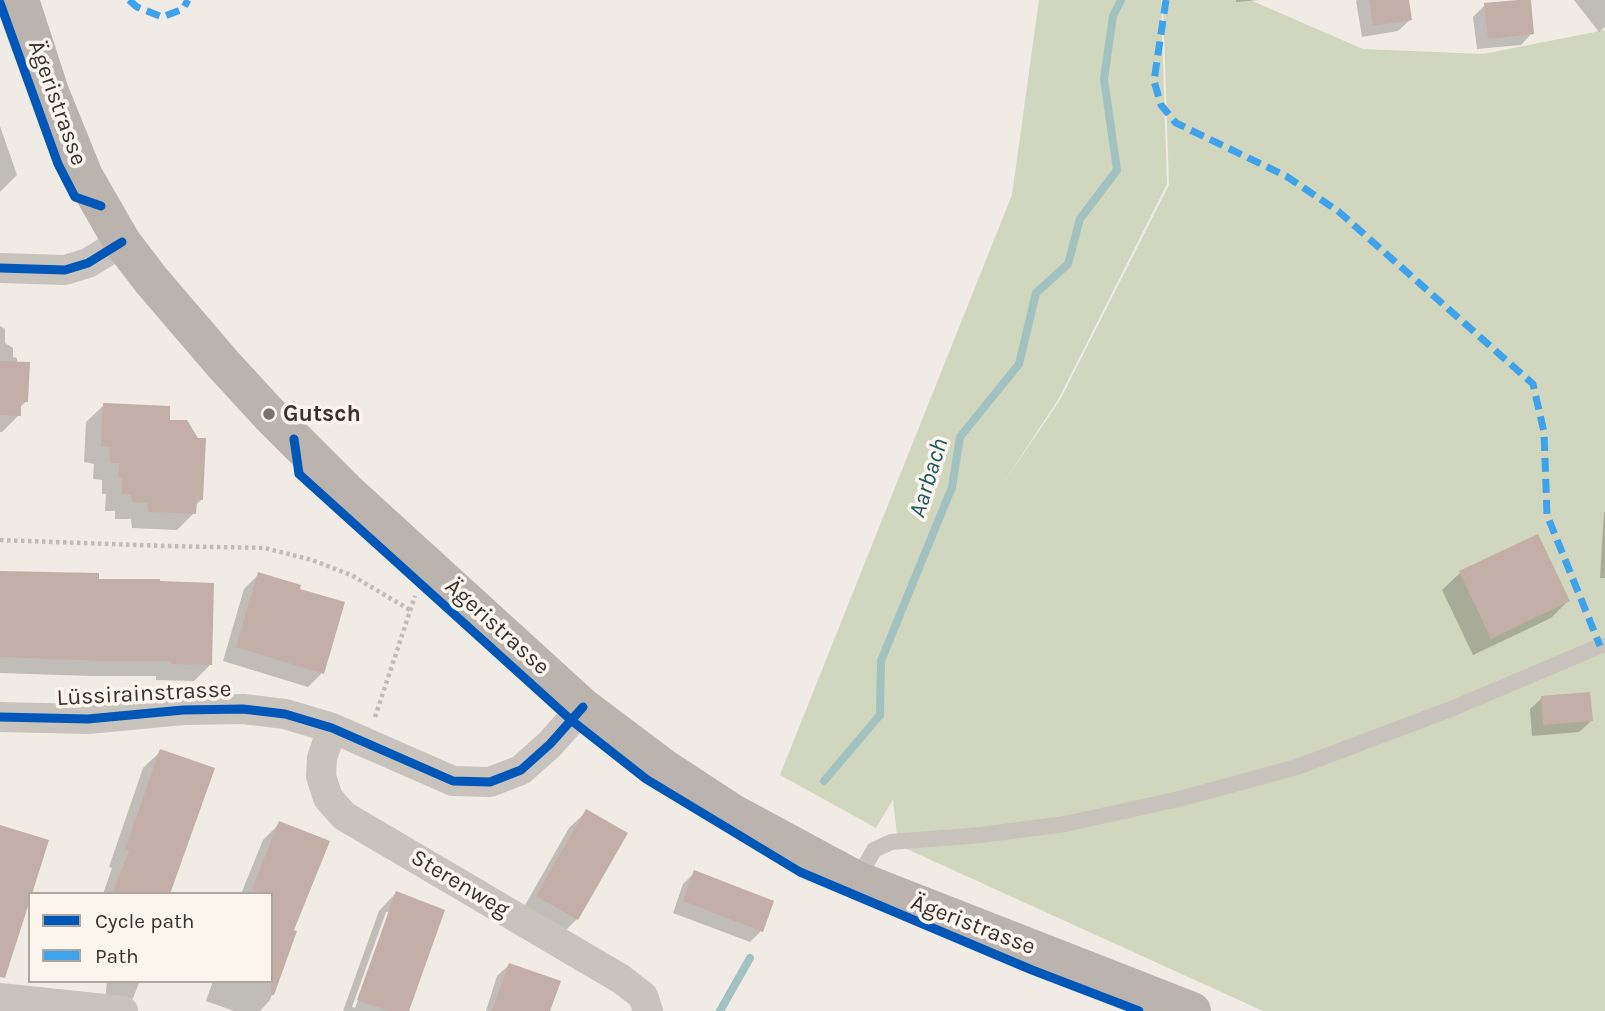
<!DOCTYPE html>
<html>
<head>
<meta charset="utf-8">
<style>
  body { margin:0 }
  #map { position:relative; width:1605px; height:1011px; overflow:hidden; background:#f0ebe5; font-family:Karla,sans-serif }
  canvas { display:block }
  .legend { position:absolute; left:28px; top:892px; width:245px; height:91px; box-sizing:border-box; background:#fbf5ee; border:2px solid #aea6a0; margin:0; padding:9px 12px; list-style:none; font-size:21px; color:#3b302b }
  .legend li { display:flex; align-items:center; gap:14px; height:35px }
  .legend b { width:35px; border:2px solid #aea6a0 }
</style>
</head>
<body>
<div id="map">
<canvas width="1605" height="1011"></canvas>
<ul class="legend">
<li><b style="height:9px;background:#0057b8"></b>Cycle path</li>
<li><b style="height:9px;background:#3fa3eb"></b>Path</li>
</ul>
</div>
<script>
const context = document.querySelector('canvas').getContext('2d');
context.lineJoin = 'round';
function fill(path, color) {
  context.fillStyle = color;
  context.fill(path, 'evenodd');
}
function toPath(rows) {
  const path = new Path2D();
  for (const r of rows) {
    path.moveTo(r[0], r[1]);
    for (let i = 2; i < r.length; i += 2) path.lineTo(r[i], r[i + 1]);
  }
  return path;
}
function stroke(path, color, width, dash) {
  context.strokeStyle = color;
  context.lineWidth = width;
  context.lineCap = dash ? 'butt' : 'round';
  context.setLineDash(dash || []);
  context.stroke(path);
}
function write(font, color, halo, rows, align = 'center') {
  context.font = font + ' Karla,sans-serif';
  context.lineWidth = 7;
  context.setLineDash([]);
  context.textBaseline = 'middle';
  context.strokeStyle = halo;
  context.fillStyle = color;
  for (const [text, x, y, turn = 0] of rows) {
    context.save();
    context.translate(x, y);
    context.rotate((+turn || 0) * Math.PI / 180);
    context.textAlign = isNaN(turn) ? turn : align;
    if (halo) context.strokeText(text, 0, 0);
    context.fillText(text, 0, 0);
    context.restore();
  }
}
const green = toPath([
  [1039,0,1161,0,1167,184,1058,400,1000,488,1060,400,1169,185,1163,0,1250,0,1363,49,1483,54,1605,30,1605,1011,1263,1011,898,845,893,799,898,791,876,828,780,775,1012,195]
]);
const shadow = toPath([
  [1236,0,1260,0,1236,2],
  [1358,0,1407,0,1410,20,1398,31,1362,37,1356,1],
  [1574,0,1605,0,1605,27,1599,32],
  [1485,5,1532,33,1521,45,1477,49,1473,17],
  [0,126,17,175,0,192],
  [0,326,5,329,5,343,13,348,13,357,17,358,17,364,27,401,19,408,19,415,2,432,0,432],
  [104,405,168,421,202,499,195,506,194,513,177,530,132,528,131,519,115,519,115,511,105,511,106,494,102,494,102,480,93,479,94,464,84,462,86,422],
  [1604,512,1605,512,1605,578,1600,578],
  [1537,536,1568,601,1551,618,1473,655,1442,590,1460,573],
  [0,573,97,581,210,665,194,681,156,680,156,676,92,676,0,673],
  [259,574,322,673,308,687,223,661,244,589],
  [1542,698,1591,721,1579,732,1532,736,1530,709],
  [161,751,169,891,173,894,103,894,112,868,109,867,143,768],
  [587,811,626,833,577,919,559,937,520,914,569,828],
  [280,823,292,931,295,932,270,1000,260,1011,234,1011,206,1001,213,981,271,981,271,894,241,894,263,840],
  [695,872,761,931,750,942,673,913,683,884],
  [396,893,407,1011,343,1011,379,911],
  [386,912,390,912,355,1008,352,1007],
  [509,965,549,1011,486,1011,497,976],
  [107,981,140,981,133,998,120,1011,104,1010]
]);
const stream = toPath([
  [824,781,880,715,881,661,952,487,960,437,1019,364,1036,293,1068,264,1080,219,1117,170,1104,79,1113,16,1121,0],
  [720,1011,750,958]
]);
const building = toPath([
  [1369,0,1409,0,1412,20,1373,26],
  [1518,0,1531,0,1534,34,1488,39,1484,3],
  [0,361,30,362,28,402,21,402,21,416,0,415],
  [103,403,170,406,170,420,187,420,198,438,206,438,203,500,197,499,196,514,148,512,147,503,132,502,131,494,122,494,122,477,118,477,119,463,110,463,110,447,101,446],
  [1538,534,1570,601,1491,639,1459,571],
  [0,571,99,573,99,579,160,579,160,581,214,583,212,665,171,664,171,661,109,661,0,657],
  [258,572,301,585,300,589,345,602,324,674,236,647],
  [1590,692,1593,721,1543,725,1541,696],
  [160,749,215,768,170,894,112,894,129,851,125,849],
  [586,809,628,833,578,920,536,896],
  [279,821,330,841,294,930,297,931,274,995,271,995,271,894,263,894,252,889],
  [0,825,49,840,32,894,30,894,30,900,5,978,0,977],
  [694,870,774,901,763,932,683,901],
  [396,891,445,910,409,1011,388,1011,357,1000],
  [509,963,561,981,550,1011,492,1011]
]);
const path = toPath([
  [0,540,167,546,265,548,312,560,351,575,410,610],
  [375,717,415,596]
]);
const lane = toPath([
  [857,880,874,850,891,842,981,835,1065,824,1179,799,1297,767,1451,709,1600,646]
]);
const street = toPath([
  [0,268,65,270,88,263,122,242],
  [0,717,88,719,183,710,243,709,285,714,332,728,453,781,490,782,521,770,550,744,583,707],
  [332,728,322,758,321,776,328,798,344,816,621,979,643,996,648,1011],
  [0,998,123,1011]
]);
const secondary = toPath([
  [20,0,50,92,84,176,122,242,151,280,223,364,269,414,346,491,583,707,664,768,731,812,857,880,1192,1011]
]);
const quiet = toPath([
  [129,0,137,7,162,17,183,9,188,0],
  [1166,0,1154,81,1161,105,1176,123,1286,176,1338,211,1533,384,1544,432,1547,515,1600,646]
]);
const cycleway = toPath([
  [0,3,58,164,75,197,101,206],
  [0,268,65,270,88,263,122,242],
  [294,439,299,474,571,720,646,779,800,872,1032,970,1139,1011],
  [0,717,88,719,183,710,243,709,285,714,332,728,453,781,490,782,521,770,550,744,583,707]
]);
const markers = [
  [269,414,7,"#7a716c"]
];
const streetNames = [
  ["Ägeristrasse",57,103,70],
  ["Ägeristrasse",497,627,42],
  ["Lüssirainstrasse",144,694,-3],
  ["Sterenweg",460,884,31],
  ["Ägeristrasse",973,925,21]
];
const poiNames = [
  ["Gutsch",283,414]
];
const waterNames = [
  ["Aarbach",929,478,-73]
];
fill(green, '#d1d6bf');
fill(shadow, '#0003');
stroke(stream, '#a1c2c1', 8);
fill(building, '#c3afa7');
stroke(path, '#c2bbb6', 4.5, [3.5, 3.5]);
stroke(lane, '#c9c3be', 16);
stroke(street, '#c9c3be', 30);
stroke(secondary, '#bab3ae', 38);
stroke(quiet, '#3fa3eb', 7, [14, 7]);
stroke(cycleway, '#0057b8', 9);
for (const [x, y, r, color] of markers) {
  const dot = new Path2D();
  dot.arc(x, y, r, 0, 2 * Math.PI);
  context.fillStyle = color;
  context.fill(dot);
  stroke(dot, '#fbf5ee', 2.5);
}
write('23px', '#3b302b', '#fbf5ee', streetNames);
write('bold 23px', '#3b302b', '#fbf5ee', poiNames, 'left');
write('italic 24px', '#1f5a5e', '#fbf5ee', waterNames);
</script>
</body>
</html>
